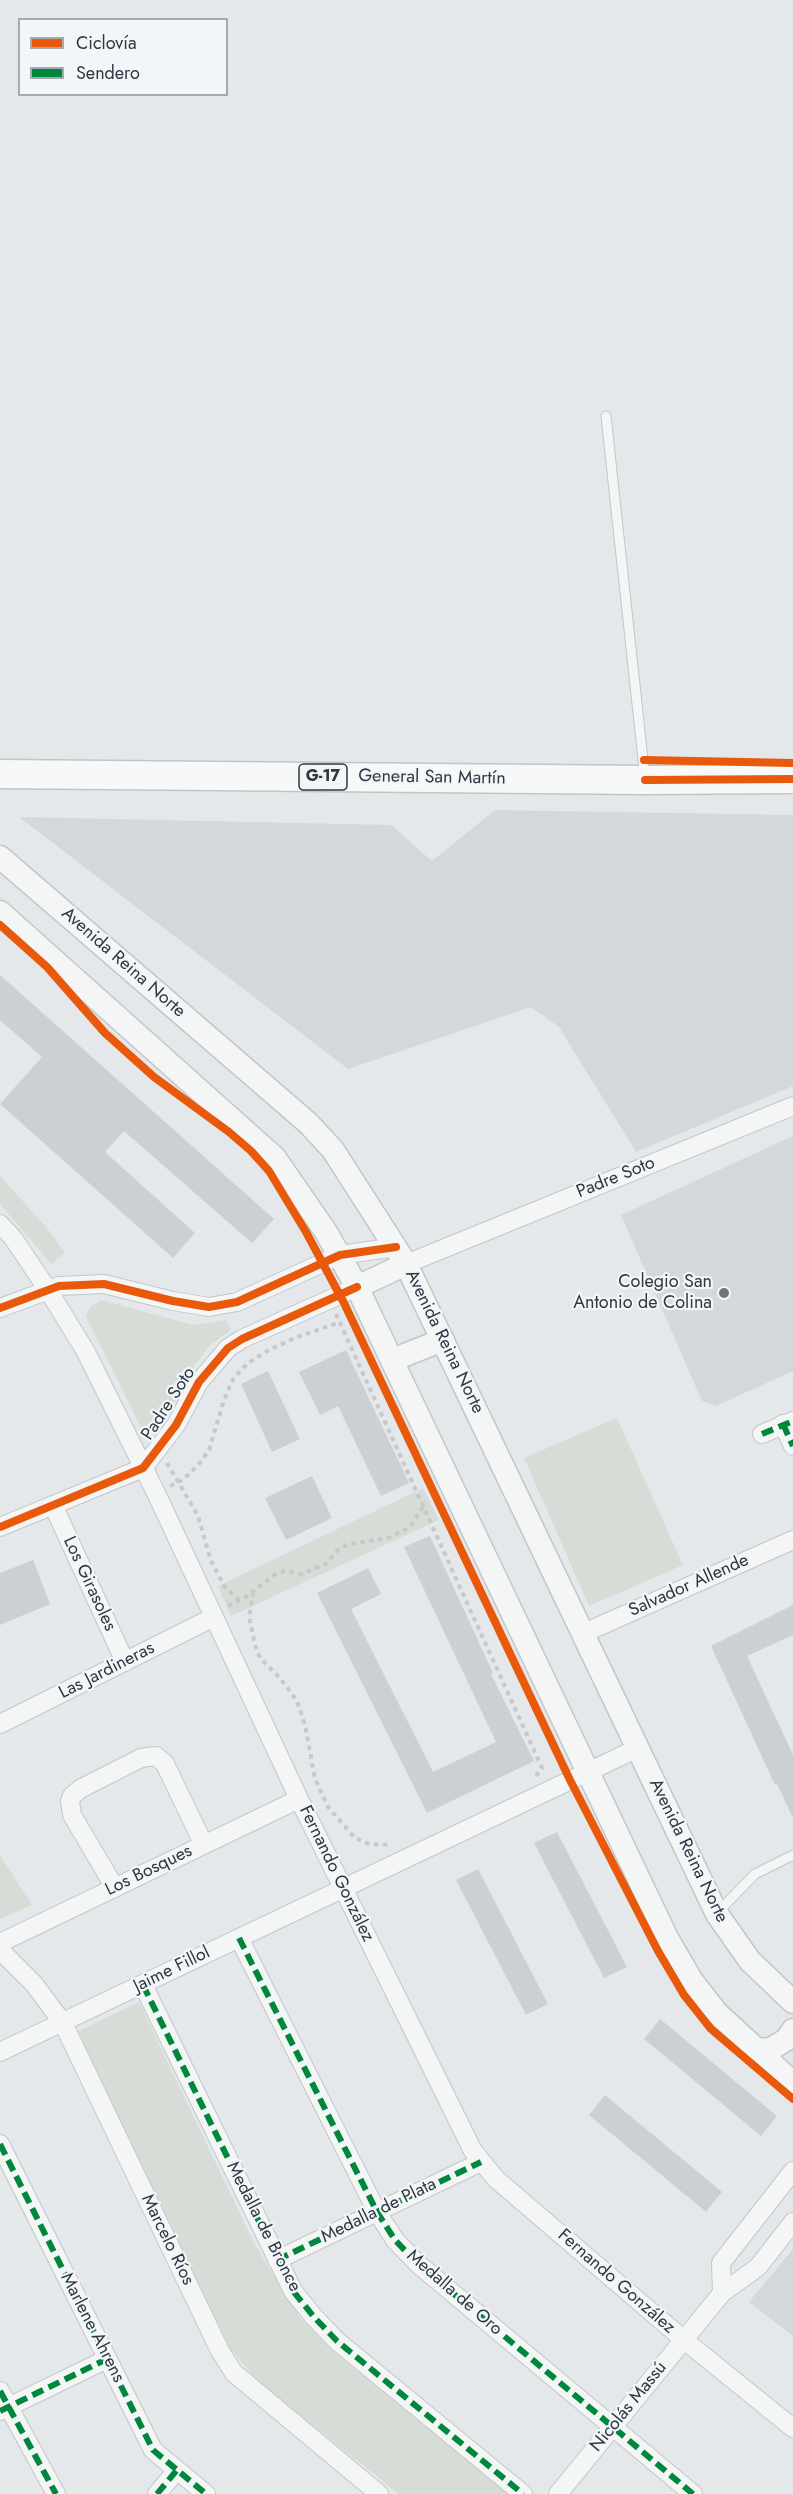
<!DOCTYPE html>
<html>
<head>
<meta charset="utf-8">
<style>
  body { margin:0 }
  #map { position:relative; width:793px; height:2494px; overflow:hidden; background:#e5e8ea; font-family:Jost,sans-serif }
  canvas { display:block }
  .legend { position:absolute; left:18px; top:18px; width:210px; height:78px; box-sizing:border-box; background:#f3f6f8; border:2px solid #a4aaaf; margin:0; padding:8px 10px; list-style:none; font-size:18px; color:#2d3842 }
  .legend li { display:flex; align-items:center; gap:12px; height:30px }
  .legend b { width:30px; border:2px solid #a4aaaf }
</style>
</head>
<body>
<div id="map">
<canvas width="793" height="2494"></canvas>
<ul class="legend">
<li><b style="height:8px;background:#e8590c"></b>Ciclovía</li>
<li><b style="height:8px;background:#00873e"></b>Sendero</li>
</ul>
</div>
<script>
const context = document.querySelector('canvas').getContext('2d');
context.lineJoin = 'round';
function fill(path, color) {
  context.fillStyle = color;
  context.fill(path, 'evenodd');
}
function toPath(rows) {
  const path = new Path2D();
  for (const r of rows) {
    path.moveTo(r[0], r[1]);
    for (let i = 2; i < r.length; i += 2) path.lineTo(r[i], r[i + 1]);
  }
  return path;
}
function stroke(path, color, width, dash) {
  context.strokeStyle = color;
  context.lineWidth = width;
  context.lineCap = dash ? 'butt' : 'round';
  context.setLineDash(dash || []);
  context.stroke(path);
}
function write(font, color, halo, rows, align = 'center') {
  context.font = font + ' Jost,sans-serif';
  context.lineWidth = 4.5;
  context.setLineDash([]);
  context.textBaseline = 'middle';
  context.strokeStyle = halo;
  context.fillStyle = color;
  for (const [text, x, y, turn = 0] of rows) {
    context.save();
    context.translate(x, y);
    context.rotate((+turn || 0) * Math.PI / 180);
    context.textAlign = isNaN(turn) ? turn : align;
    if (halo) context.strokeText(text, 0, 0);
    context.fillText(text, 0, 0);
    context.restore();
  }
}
const built = toPath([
  [495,810,793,815,793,1086,636,1152,559,1027,531,1007,348,1069,19,817,391,825,432,861],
  [793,1136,793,1371,716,1406,702,1401,621,1215],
  [793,2249,793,2336,749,2302]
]);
const green = toPath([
  [0,1176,47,1228,65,1253,51,1264,0,1204],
  [101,1300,194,1325,226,1320,231,1330,210,1345,195,1365,162,1425,152,1433,141,1428,86,1316,90,1307],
  [617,1418,683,1565,589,1606,524,1458],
  [423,1488,439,1520,231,1616,218,1586],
  [0,1855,32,1905,0,1919],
  [139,2002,255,2245,301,2319,337,2355,513,2494,399,2494,257,2381,230,2348,75,2033]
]);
const building = toPath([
  [0,975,274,1219,252,1243,124,1131,105,1152,195,1233,173,1258,0,1104,42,1057,0,1020],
  [346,1350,409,1483,381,1496,338,1406,320,1415,299,1372],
  [268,1371,300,1439,272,1452,241,1384],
  [312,1476,332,1518,286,1540,265,1498],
  [430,1536,493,1673,491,1674,534,1761,427,1813,317,1593,368,1568,381,1594,351,1609,433,1772,496,1742,404,1547],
  [33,1560,50,1604,0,1625,0,1573],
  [793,1605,793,1635,747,1656,793,1755,793,1818,777,1784,775,1785,711,1646],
  [557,1832,627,1967,604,1978,534,1843],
  [478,1869,548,2004,526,2015,456,1880],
  [660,2019,777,2116,761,2136,644,2039],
  [605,2095,722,2192,706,2212,589,2115]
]);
const path = toPath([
  [336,1314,542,1768,536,1776],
  [167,1463,198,1516,211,1561,225,1587,239,1600],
  [170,1486,184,1479,199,1464,209,1450,224,1400,233,1379,247,1364,265,1352,295,1338,340,1322],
  [253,1592,249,1617,255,1645,260,1658,280,1678,297,1701,305,1725,315,1779,328,1807,355,1838,369,1844,391,1845],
  [228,1606,243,1599,276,1574,285,1571,302,1574,327,1563,339,1549,349,1544,388,1538,410,1527,423,1507]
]);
const service = toPath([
  [606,416,645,778],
  [717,1913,755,1874,793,1855]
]);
const minor = toPath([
  [0,1224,13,1238,48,1290,86,1352,157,1495,299,1799,473,2151,496,2179,684,2340,793,2428],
  [406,1264,793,1106],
  [0,1308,59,1286,104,1284,173,1301,209,1307,237,1302,340,1255,396,1247],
  [783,1424,793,1446],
  [762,1434,793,1421],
  [53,1505,125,1662],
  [0,1527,143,1468,176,1425,199,1382,228,1348,242,1339,357,1287],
  [584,1633,793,1540],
  [0,1724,214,1617],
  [115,1888,72,1815,70,1801,72,1796,80,1789,141,1758,156,1756,165,1764,204,1845],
  [239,1938,377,2212,395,2240,418,2264,693,2494],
  [0,1943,299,1799],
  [0,1950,34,1984,63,2023,220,2351,234,2373,379,2494],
  [143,1985,293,2291,314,2317,337,2341,523,2494],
  [0,2052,638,1748],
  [0,2144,153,2450,206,2494],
  [277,2260,481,2162],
  [722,2293,721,2263,793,2171],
  [0,2391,56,2494],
  [0,2411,107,2359],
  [157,2494,177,2470],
  [558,2494,722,2293,758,2267,793,2222]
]);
const tertiary = toPath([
  [0,857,308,1123,333,1150,406,1264,717,1914,750,1961,793,2002],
  [0,912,275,1158,326,1232,357,1287,667,1938,692,1981,717,2013,793,2083],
  [357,1287,406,1264],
  [392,1360,443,1340],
  [755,2050,771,2049,787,2039,793,2030]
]);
const primary = toPath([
  [0,774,645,780,793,779]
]);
const quiet = toPath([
  [783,1424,793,1446],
  [762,1434,793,1421],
  [239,1938,377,2212,395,2240,418,2264,693,2494],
  [143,1985,293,2291,314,2317,337,2341,523,2494],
  [0,2144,153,2450,206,2494],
  [277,2260,481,2162],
  [0,2391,56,2494],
  [0,2411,107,2359],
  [157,2494,177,2470]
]);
const cycleway = toPath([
  [644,760,793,763],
  [645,780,793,779],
  [0,925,47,967,105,1033,154,1077,229,1132,251,1151,269,1171,306,1232,344,1303,570,1780,658,1951,684,1995,711,2029,793,2099],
  [0,1308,59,1286,104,1284,173,1301,209,1307,237,1302,340,1255,396,1247],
  [0,1527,143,1468,176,1425,199,1382,228,1348,242,1339,357,1287]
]);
const markers = [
  [724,1293,6,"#6d767d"]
];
const shields = [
  [323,777,48]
];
const shieldNames = [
  ["G-17",323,777]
];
const streetNames = [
  ["General San Martín",432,778,1],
  ["Avenida Reina Norte",123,963,41],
  ["Padre Soto",616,1178,-22],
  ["Avenida Reina Norte",444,1342,64],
  ["Padre Soto",169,1404,-57],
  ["Los Girasoles",89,1584,65],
  ["Salvador Allende",689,1586,-24],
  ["Las Jardineras",107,1671,-27],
  ["Avenida Reina Norte",688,1851,64],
  ["Los Bosques",149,1871,-26],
  ["Fernando González",336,1874,64],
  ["Jaime Fillol",172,1970,-26],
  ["Medalla de Plata",379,2211,-26],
  ["Medalla de Bronce",263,2227,63],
  ["Marcelo Ríos",167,2240,64],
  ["Fernando González",616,2282,41],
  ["Medalla de Oro",454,2293,41],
  ["Marlene Ahrens",92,2328,63],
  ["Nicolás Massú",629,2407,-51]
];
const poiNames = [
  ["Colegio San",712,1283],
  ["Antonio de Colina",712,1304]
];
fill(built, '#d4d8dc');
fill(green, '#d7ddd6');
fill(building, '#cdd0d2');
stroke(service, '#c3c6c8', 11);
stroke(minor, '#c3c6c8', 20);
stroke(tertiary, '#c3c6c8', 25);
stroke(primary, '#c2c5c7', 31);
stroke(path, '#c6c8c9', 4, [4.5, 4.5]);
stroke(service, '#f4f6f6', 9);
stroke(minor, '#f4f6f6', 18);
stroke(tertiary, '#f4f6f6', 22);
stroke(primary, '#f7f8f8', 28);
stroke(quiet, '#00873e', 6, [12, 6]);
stroke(cycleway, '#e8590c', 8);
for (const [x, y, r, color] of markers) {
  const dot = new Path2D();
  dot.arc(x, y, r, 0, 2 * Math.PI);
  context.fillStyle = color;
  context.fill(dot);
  stroke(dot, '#f3f6f8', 2);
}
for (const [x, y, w] of shields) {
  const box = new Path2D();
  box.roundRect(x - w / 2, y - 13, w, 26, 4.5);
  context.fillStyle = '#f3f6f8';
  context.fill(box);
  stroke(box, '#2d3842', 1.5);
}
write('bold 16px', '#2d3842', null, shieldNames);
write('18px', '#2d3842', '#f3f6f8', streetNames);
write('18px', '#2d3842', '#f3f6f8', poiNames, 'right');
</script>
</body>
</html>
